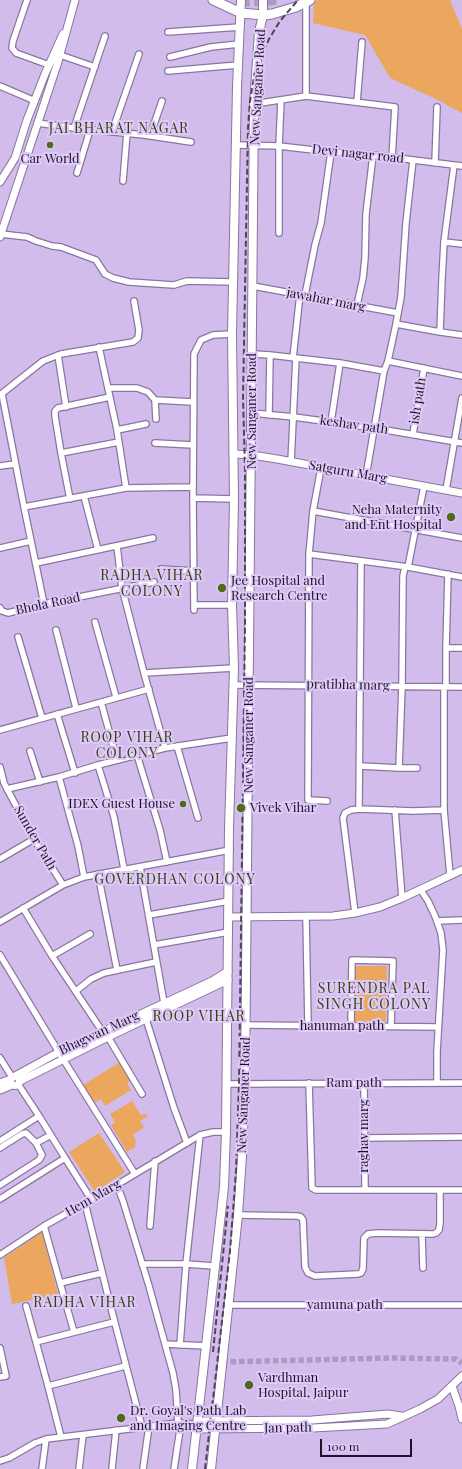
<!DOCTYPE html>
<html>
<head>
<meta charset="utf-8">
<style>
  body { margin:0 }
  #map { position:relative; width:462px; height:1469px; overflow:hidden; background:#d2bceb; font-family:"Playfair Display",serif }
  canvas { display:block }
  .scale { position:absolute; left:320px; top:1439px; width:92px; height:18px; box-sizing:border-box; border:2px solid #1b1324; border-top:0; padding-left:5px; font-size:12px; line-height:14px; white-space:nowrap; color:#1b1324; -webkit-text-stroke:3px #dfc9f8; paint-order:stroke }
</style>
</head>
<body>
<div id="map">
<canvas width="462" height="1469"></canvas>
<div class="scale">100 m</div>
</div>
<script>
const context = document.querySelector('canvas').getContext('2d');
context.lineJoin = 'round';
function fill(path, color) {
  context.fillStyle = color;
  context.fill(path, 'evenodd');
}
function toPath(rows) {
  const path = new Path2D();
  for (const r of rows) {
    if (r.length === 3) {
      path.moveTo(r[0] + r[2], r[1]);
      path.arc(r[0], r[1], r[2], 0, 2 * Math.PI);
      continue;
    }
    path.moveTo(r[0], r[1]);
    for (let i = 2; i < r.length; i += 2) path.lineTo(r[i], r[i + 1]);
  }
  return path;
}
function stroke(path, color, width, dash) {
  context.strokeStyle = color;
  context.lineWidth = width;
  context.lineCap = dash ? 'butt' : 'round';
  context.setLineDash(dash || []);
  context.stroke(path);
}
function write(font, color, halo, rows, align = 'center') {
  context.font = font + ' "Playfair Display",serif';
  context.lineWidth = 4;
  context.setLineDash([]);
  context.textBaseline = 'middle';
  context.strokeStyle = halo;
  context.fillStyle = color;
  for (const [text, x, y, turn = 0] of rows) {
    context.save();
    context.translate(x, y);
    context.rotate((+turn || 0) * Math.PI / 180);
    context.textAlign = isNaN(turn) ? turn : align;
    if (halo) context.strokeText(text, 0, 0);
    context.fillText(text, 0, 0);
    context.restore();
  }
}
const green = toPath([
  [319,0,450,0,462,29,462,113,438,100,390,78,365,35,313,23,314,2],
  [356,966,387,966,386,1021,354,1023],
  [120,1062,131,1080,127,1083,131,1090,105,1106,101,1099,94,1103,83,1085],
  [132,1101,141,1115,146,1114,148,1116,140,1121,144,1127,133,1135,136,1141,135,1147,127,1152,111,1125,115,1122,110,1114],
  [99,1133,125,1172,95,1192,69,1152],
  [42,1232,58,1294,12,1304,4,1258]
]);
const minorTunnel = toPath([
  [222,1362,390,1358,456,1359,462,1363]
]);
const primaryTunnel = toPath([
  [241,0,247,2,271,1,276,0]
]);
const minor = toPath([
  [27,0,13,41,12,48,16,53,49,65],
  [168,32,240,27],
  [60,55,95,67],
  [170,57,211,47,239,44],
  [168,71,238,65],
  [0,86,35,101],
  [306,96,306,2],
  [357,102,362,42],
  [254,104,306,96,395,107,392,158],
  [37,123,74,128,144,135,191,142],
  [74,128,105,36],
  [112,132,139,54],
  [150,136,162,101],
  [236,145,279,146,331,152,373,155,462,166],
  [413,160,406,223,401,297,396,324,440,332],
  [435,163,437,107],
  [454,165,444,242,442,279,440,332,462,335],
  [77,173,90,130],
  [123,181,127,133],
  [279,233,279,146,281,100],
  [1,234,27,237,36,241,52,246,61,247,96,260,105,274,113,278,129,282,174,285,187,281,233,282],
  [444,242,462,244],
  [253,286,398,313],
  [305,295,315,245,321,223,331,152],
  [357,305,363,278,365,258,366,214,373,155],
  [99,347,117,430,126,488],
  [253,354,270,355],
  [58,355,66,407],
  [293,358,300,294],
  [388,361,462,376],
  [108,388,137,388,148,392,155,400,156,419],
  [2,394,24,507],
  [0,395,43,361,61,354,133,342,138,338,139,330,134,301],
  [155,400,193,402],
  [252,413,294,417,374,428,462,443],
  [269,415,270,355,296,358],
  [331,422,340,363,384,371],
  [117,430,146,424],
  [413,434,424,368],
  [155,443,193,445],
  [61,453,55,416,55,411,58,408,110,397],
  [291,462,296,358,340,363],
  [0,466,15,464],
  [321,468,313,511,309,554,408,567,462,577],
  [366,476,384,371,388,361,396,324],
  [446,490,462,398],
  [84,496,98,550],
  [193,498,194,354,201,340,213,335,232,334],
  [70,499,61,453,119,442],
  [313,511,462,538],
  [117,546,122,588,144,673],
  [0,548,31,541],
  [309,554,308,800,327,801],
  [36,563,153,538],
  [408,567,424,486],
  [161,569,193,571],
  [44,604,24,507,126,488,193,487],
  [194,605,232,605],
  [0,608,2,611,8,613,44,604,154,582],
  [194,610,193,498,234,499],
  [95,622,116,697],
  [56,630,76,708],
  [18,637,42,718],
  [446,648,448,574],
  [233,685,462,687],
  [444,687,444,810],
  [446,687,446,648,462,648],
  [101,702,117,760],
  [57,714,75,773],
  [0,730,149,689],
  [177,746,198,818],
  [165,748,144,673,234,668],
  [30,751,40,782],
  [137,755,160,830,167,862],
  [98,765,114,817,124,869],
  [360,766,399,768,402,686,403,576,405,567],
  [0,767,4,783,7,789,34,839,63,885],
  [399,768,417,768],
  [59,777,78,846,84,877],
  [7,789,59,777,98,765,165,748,232,738],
  [359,809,413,811,444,810,450,875],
  [395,810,402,898],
  [0,859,34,839],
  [140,867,164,1003],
  [98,874,117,970],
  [420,889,428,901,435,916,441,933,443,950,437,1052,437,1083],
  [23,908,52,956,102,1031,108,1037,142,1094],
  [355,913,343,818,345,813,351,810,359,809,361,561],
  [149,915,229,901],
  [306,916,308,1025],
  [437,921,462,920],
  [0,922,63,885,84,877,230,850],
  [154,945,229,932],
  [0,955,63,1059,135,1174],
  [52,956,90,934],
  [76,991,91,979,104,973,156,962],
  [146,1019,174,1108,187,1143],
  [247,1025,438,1027],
  [351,1027,352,960,393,961,391,1026],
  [0,1058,12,1077],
  [309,1083,312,1188,316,1190,462,1190],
  [364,1083,365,1189],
  [18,1084,39,1116,65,1158],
  [226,1084,462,1083],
  [364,1138,462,1137],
  [0,1141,39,1116],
  [36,1143,51,1135],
  [0,1148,22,1134,26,1133,36,1143,42,1155,39,1160,0,1185],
  [117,1185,123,1201,149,1286,173,1373,176,1390,178,1423],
  [0,1199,65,1158,91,1199],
  [85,1203,110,1304,142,1427],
  [238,1215,297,1216,301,1217,303,1220,305,1267,308,1273,315,1276,358,1274,361,1273,363,1269,364,1238,368,1234,377,1233,433,1234,436,1233,439,1230,440,1223,440,1190],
  [44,1226,60,1283],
  [150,1226,155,1161],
  [422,1234,423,1268],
  [0,1255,44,1226,110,1189,200,1135,213,1132,226,1132],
  [142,1264,186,1264,214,1266],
  [228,1305,462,1305],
  [26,1306,36,1342],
  [74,1332,60,1283,102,1273],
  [165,1344,207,1346],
  [180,1345,186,1264,200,1135],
  [0,1348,6,1376,0,1377],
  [48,1386,36,1342,114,1322],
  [61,1437,48,1386,125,1366],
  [0,1461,9,1458,35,1443,46,1439,178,1423,197,1424],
  [42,1469,46,1439],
  [79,1469,83,1435],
  [112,1469,116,1430],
  [143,1469,149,1426],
  [174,1469,181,1423]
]);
const tertiary = toPath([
  [0,182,15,158,27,120,45,74,63,34],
  [0,237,57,65,75,0],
  [233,454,252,455,277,459,462,493],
  [229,917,333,916,355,913,380,907,402,898,462,870],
  [15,1076,59,1052,212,981,228,971],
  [15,1081,4.5],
  [20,1081,108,1037,228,980],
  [0,1083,11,1079],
  [0,1090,12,1085],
  [452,1386,459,1406,462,1419],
  [198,1421,312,1420,388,1414,401,1416],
  [197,1429,313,1428,387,1424,420,1409,438,1399,462,1376]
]);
const secondary = toPath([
  [192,1469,224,1187,226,1132,229,828,234,668,232,605,234,499,232,334,237,87,241,0],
  [211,1469,238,1215,242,1156,245,1084,254,104,259,32,263,15,263,0]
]);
const primary = toPath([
  [213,0,241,13,263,15,272,14,296,7,310,0]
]);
const rail = toPath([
  [213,1352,228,1206],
  [205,1469,230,1251,236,1171,239,1084,245,624,245,469,243,398,248,128,250,101,255,71,269,39,280,21,298,0]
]);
const markers = [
  [50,145,4,"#506a1c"],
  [451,517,5,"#506a1c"],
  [222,588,5,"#506a1c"],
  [183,804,4,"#506a1c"],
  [241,808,5,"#506a1c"],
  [249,1385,5,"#506a1c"],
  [121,1418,5,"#506a1c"]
];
const streetNames = [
  ["New Sanganer Road",258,87,-87],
  ["Devi nagar road",358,154,6],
  ["jawahar marg",326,300,11],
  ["ish path",418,401,-81],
  ["New Sanganer Road",252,411,-90],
  ["keshav path",354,425,8],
  ["Satguru Marg",348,472,10],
  ["Bhola Road",48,604,-12],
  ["pratibha marg",348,685,1],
  ["New Sanganer Road",249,735,-90],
  ["Sunder Path",35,838,60],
  ["hanuman path",342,1026],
  ["Bhagwan Marg",99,1033,-25],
  ["Ram path",354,1083],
  ["New Sanganer Road",244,1095,-88],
  ["raghav marg",364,1136,-90],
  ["Hem Marg",93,1198,-30],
  ["yamuna path",345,1305],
  ["Jan path",288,1428,-1]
];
const poiNames = [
  ["Car World",50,159,"center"],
  ["Neha Maternity",442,510,"right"],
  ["and Ent Hospital",442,525,"right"],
  ["Jee Hospital and",231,581],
  ["Research Centre",231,596],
  ["IDEX Guest House",175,804,"right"],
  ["Vivek Vihar",250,808],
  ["Vardhman",258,1378],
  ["Hospital, Jaipur",258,1393],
  ["Dr. Goyal's Path Lab",130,1411],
  ["and Imaging Centre",130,1426]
];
const neighbourhoodNames = [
  ["JAI BHARAT NAGAR",119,129],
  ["RADHA VIHAR",152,576],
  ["COLONY",152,592],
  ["ROOP VIHAR",127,738],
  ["COLONY",127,754],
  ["GOVERDHAN COLONY",175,880],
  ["SURENDRA PAL",374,989],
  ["SINGH COLONY",374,1005],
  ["ROOP VIHAR",199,1017],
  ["RADHA VIHAR",85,1303]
];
fill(green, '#eba75d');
stroke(minorTunnel, '#ad9ac3', 5.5, [5.5, 3]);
stroke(primaryTunnel, '#ad9ac3', 9, [9, 4.5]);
stroke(minor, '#8a75a0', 8);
stroke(tertiary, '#8a75a0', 9);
stroke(secondary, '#8a75a0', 10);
stroke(primary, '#8a75a0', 11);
stroke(minor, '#fff', 5.5);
stroke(tertiary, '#fff', 7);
stroke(secondary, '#fff', 8);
stroke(primary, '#fff', 9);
stroke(rail, '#4f435d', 2, [6, 3]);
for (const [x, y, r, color] of markers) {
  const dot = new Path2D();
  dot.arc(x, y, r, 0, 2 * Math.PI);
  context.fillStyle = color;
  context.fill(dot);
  stroke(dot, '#dfc9f8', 1.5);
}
write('13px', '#1b1324', '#dfc9f8', streetNames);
write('13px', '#1b1324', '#dfc9f8', poiNames, 'left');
context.letterSpacing = '1px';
write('14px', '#31430d', '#dfc9f8', neighbourhoodNames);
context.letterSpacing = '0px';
</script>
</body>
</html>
